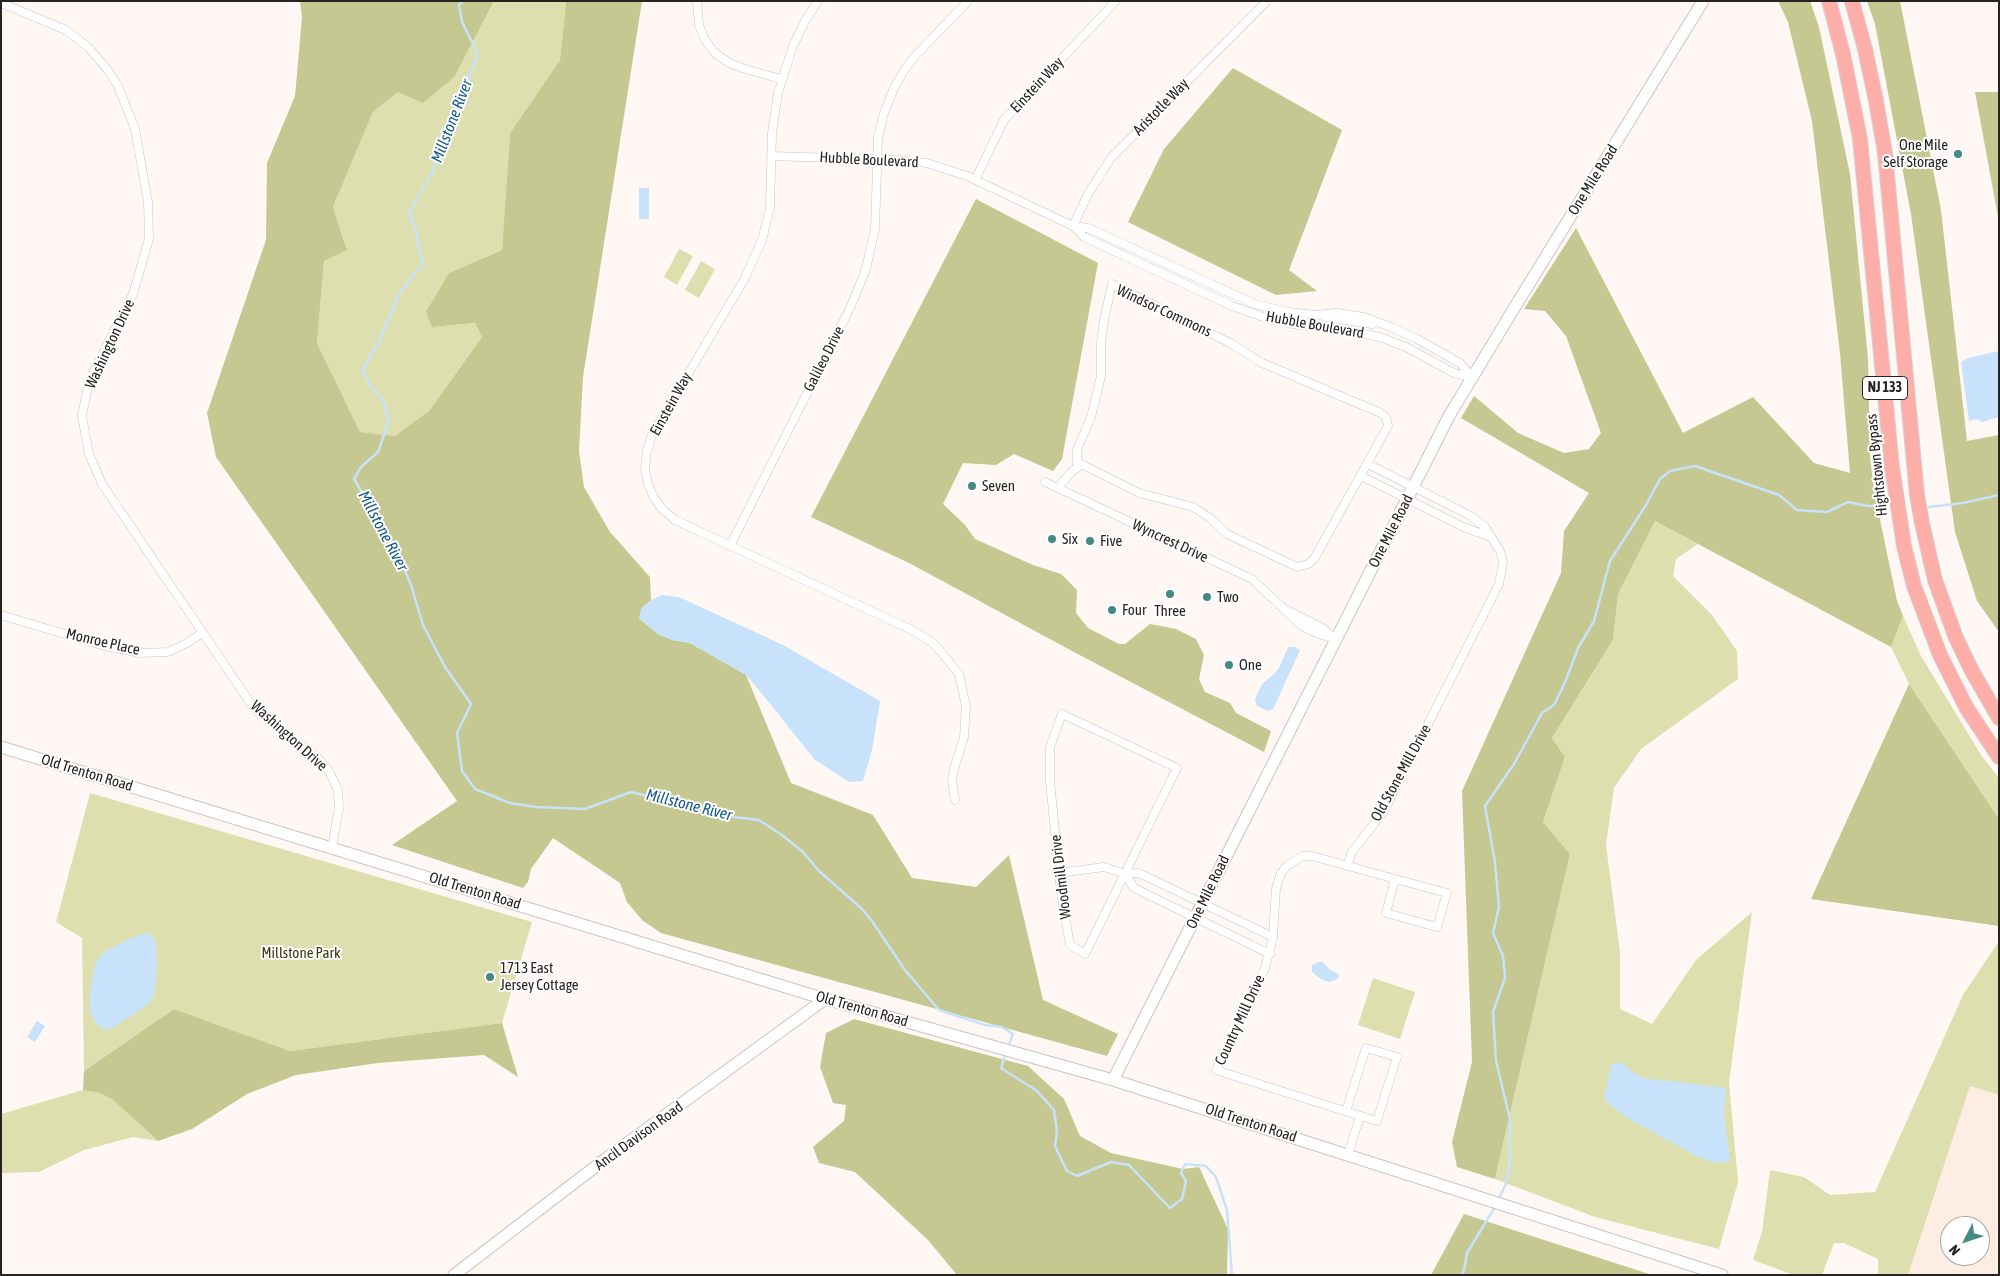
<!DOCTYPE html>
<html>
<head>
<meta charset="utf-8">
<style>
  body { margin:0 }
  #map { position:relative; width:2000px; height:1276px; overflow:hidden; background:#fef7f3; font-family:"Asap Condensed",sans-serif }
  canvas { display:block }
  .frame { position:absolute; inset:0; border:2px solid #262321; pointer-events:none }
  .north { position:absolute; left:1940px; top:1216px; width:50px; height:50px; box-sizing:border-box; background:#fff; border:1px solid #a8a7a6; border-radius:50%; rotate:229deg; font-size:14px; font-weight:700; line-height:20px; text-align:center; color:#262321 }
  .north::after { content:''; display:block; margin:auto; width:18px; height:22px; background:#438a82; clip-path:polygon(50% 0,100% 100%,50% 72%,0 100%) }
</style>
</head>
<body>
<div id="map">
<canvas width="2000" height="1276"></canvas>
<div class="frame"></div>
<div class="north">N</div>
</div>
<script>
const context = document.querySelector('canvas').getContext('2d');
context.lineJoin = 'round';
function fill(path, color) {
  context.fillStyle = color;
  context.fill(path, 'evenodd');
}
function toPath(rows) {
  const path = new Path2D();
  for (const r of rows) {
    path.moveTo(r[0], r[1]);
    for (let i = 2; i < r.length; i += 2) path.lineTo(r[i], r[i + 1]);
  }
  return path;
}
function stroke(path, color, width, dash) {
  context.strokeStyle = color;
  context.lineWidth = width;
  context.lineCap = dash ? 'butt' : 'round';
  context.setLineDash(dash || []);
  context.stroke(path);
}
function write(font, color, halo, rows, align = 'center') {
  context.font = font + ' "Asap Condensed",sans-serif';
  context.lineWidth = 4;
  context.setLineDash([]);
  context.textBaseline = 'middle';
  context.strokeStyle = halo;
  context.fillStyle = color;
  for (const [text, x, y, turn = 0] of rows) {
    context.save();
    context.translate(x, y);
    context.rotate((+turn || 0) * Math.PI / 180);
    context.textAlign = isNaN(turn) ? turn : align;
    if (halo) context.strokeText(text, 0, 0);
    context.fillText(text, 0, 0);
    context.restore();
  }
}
const built = toPath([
  [1970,1086,1999,1095,1999,1275,1908,1275],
  [1950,1226,1980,1226,1980,1256,1950,1256]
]);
const green = toPath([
  [494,1,566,1,560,60,510,133,502,250,449,273,432,327,475,323,482,337,429,411,395,436,360,432,317,343,324,261,347,249,333,207,373,112,398,92,455,76],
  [679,249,693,256,677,285,664,277],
  [701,261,715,269,699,298,685,290],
  [1655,521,1698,544,1676,559,1673,576,1712,615,1737,651,1738,679,1641,749,1614,788,1606,845,1620,952,1620,1009,1652,1024,1696,960,1752,912,1729,1082,1738,1182,1719,1249,1595,1217,1495,1179,1570,854,1543,822,1565,757,1552,738,1613,640,1618,594],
  [1903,616,1921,656,1981,755,1999,778,1999,819,1909,684,1891,647],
  [90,793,532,922,502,1023,290,1051,174,1009,84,1071,82,938,56,922],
  [1999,941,1999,1095,1970,1086,1908,1275,1878,1275,1878,1259,1844,1243,1834,1243,1822,1275,1794,1275,1753,1260,1762,1232,1770,1170,1804,1177,1830,1195,1875,1192,1963,995],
  [1373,978,1415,992,1400,1039,1358,1025],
  [83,1090,99,1093,112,1099,158,1141,133,1137,84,1150,39,1172,1,1173,1,1114]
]);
const forest = toPath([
  [300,1,494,1,455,76,423,103,398,92,373,112,333,207,347,250,324,261,317,343,360,432,395,436,429,411,482,337,475,323,432,327,426,312,449,273,502,250,510,133,560,60,566,1,642,1,583,377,579,451,584,487,610,532,650,577,651,600,641,609,672,640,690,643,746,675,791,783,873,815,912,878,976,887,1009,855,1043,1000,1118,1034,1107,1056,661,933,642,920,627,902,620,883,553,838,531,869,528,882,523,888,392,845,457,801,216,457,207,413,266,240,267,163,295,96,302,17],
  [1778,1,1810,1,1819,27,1850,174,1868,359,1870,457,1874,491,1897,601,1903,616,1891,647,1655,521,1618,594,1613,640,1552,738,1565,757,1543,822,1570,854,1495,1179,1457,1167,1452,1142,1472,1062,1462,791,1561,573,1564,531,1589,493,1461,418,1474,396,1518,433,1564,453,1589,449,1601,433,1566,336,1545,311,1524,309,1576,228,1683,433,1753,397,1814,463,1850,473,1840,353,1812,121,1788,22],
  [1867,1,1900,1,1941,210,1967,441,1999,435,1999,632,1977,601,1955,532,1911,214,1875,24],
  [1233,68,1342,130,1289,270,1317,291,1276,295,1128,222,1164,149],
  [1975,92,1999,92,1999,222],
  [976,199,1098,263,1062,459,1053,471,1014,454,996,465,963,463,943,504,965,525,975,539,1033,565,1061,574,1077,590,1076,613,1088,628,1119,644,1125,644,1150,624,1176,629,1196,639,1204,655,1199,679,1205,692,1230,703,1236,713,1271,731,1264,752,1072,651,911,564,811,517],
  [1909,684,1999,819,1999,926,1811,899],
  [174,1009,290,1051,502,1023,518,1077,484,1055,378,1063,296,1075,247,1094,192,1129,158,1141,112,1099,99,1093,83,1090,84,1071],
  [854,1019,1028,1066,1064,1099,1080,1136,1111,1153,1183,1169,1199,1167,1228,1229,1227,1275,957,1275,928,1240,855,1172,819,1163,813,1147,844,1121,846,1105,833,1103,820,1067,826,1033],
  [1464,1214,1652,1275,1431,1275]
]);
const water = toPath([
  [639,188,649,188,649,219,639,219],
  [1999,351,1999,417,1982,422,1977,419,1969,421,1961,362,1968,358],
  [662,595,679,597,783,645,880,701,872,750,863,781,849,782,814,759,759,690,746,675,690,643,672,640,659,635,639,619,641,609,651,600],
  [1288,647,1294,647,1300,650,1273,709,1267,711,1257,706,1255,699,1262,684,1273,675,1279,668],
  [148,933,153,937,156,943,157,967,154,996,150,1003,114,1027,108,1030,103,1029,96,1024,89,1010,92,978,95,964,102,954,110,949,133,937],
  [1318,962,1323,962,1329,969,1339,974,1338,979,1330,982,1322,980,1312,972,1312,965],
  [37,1021,45,1026,35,1042,27,1037],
  [1615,1063,1622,1063,1630,1070,1643,1078,1726,1088,1724,1113,1730,1161,1722,1163,1712,1162,1698,1157,1626,1117,1609,1104,1604,1097,1611,1065]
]);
const stream = toPath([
  [463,1,459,5,462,22,478,54,432,173,409,213,416,230,422,264,399,294,378,344,362,370,371,386,383,400,389,421,378,452,361,467,354,479,395,547,411,585,423,625,445,667,471,704,457,733,462,771,475,789,510,803,536,807,585,809,631,792,664,800,684,802,725,816,759,820,782,835,803,852,819,871,861,908,872,921,905,970,939,1010,985,1025,1002,1027,1013,1034,1008,1047],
  [1929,507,1963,503,1999,495],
  [1006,1052,1001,1068,1037,1091,1054,1110,1057,1131,1055,1146,1067,1171,1077,1176,1111,1162,1129,1165,1170,1208,1182,1199,1186,1181,1181,1173,1185,1164,1206,1166,1216,1177,1227,1210,1232,1275],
  [1498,1200,1506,1184,1509,1174,1510,1119,1496,1061,1493,1012,1505,978,1503,956,1493,933,1499,907,1495,862,1485,806,1514,764,1542,713,1554,705,1566,680,1578,648,1594,621,1610,561,1646,505,1660,479,1670,471,1695,466,1779,495,1797,510,1827,512,1848,502,1868,506,1886,505],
  [1461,1275,1464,1270,1467,1253,1495,1207]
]);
const street = toPath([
  [697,1,699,25,704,38,714,52,729,63,742,68,781,79],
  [818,1,805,21,793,46,778,93,772,133,770,208,762,240,745,278,652,435,647,451,645,469,648,484,654,498,662,509,675,520,910,629,932,642,941,652,959,674,966,706,964,737,954,769,952,781,955,800],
  [1,3,66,30,88,47,107,69,118,86,135,129,148,202,149,239,133,294,89,381,82,416,89,454,102,484,251,704,260,714,317,757,329,771,338,790,339,808,332,847],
  [771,156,895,160,927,163,967,176,1073,226,1088,228,1255,304,1288,312,1316,315,1336,313,1364,317,1391,327,1417,339,1460,363,1472,377],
  [975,180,1004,120,1116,1],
  [1073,226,1084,237,1232,306,1263,317,1292,324,1343,330,1380,337,1406,347,1454,373,1472,377],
  [1073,226,1089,192,1112,157,1267,1],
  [1112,284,1230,343,1262,363,1381,413,1386,417,1388,426,1314,559,1308,564,1297,567,1276,557,1227,534,1210,518,1193,507,1139,493,1077,462,1077,450,1091,417,1101,376,1101,343,1104,320,1112,284],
  [1326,317,1372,324],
  [1361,476,1463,527,1491,537],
  [1045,482,1252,579,1302,626,1318,634,1336,639],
  [1058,488,1070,473,1081,465],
  [730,546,851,306,866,269,875,229,878,137,884,113,894,88,905,69,916,55,968,1],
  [1289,611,1321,627,1333,637],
  [1,615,105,646,140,653,168,652,187,643,202,633],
  [1062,714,1177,768,1085,954,1070,945,1061,893,1050,781,1050,747,1062,714],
  [1347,866,1352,852,1384,811,1499,584,1503,562,1500,551,1485,527,1471,516,1368,464],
  [1059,873,1104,867,1125,874,1139,873,1273,937],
  [1125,874,1134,888,1270,954],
  [1346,1111,1366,1048,1397,1057,1377,1121,1278,1090,1216,1070,1265,968,1273,937,1276,888,1281,873,1287,866,1303,856,1312,856,1395,879,1386,913,1437,927,1447,893,1395,879],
  [1348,1154,1360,1116]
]);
const secondary = toPath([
  [1,747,825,999,1113,1080,1722,1275],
  [1113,1080,1449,416,1513,310,1703,1],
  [454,1275,604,1160,825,999]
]);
const highway = toPath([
  [1829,1,1843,54,1860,139,1892,467,1904,546,1914,586,1940,655,1966,707,1999,757],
  [1852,1,1865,49,1876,101,1885,153,1917,495,1922,523,1935,580,1956,638,1972,671,1999,718]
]);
const markers = [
  [1958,154,5,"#438a82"],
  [972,486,5,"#438a82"],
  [1052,539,5,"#438a82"],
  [1090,541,5,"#438a82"],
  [1170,594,5,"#438a82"],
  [1207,597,5,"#438a82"],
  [1112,610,5,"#438a82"],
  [1229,665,5,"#438a82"],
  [490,977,5,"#438a82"]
];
const shields = [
  [1885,388,45]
];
const shieldNames = [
  ["NJ 133",1885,388]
];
const streetNames = [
  ["Einstein Way",1037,85,-47],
  ["Aristotle Way",1161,107,-46],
  ["Hubble Boulevard",869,160,3],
  ["One Mile Road",1593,180,-58],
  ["Windsor Commons",1164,311,25],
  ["Hubble Boulevard",1315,325,10],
  ["Washington Drive",110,344,-65],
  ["Galileo Drive",824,359,-63],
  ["Einstein Way",671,404,-61],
  ["Hightstown Bypass",1877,465,-96],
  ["One Mile Road",1391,531,-63],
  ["Wyncrest Drive",1170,541,25],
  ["Monroe Place",103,642,13],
  ["Washington Drive",289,736,42],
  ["Old Trenton Road",87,773,17],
  ["Old Stone Mill Drive",1401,773,-61],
  ["Woodmill Drive",1061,877,-97],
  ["Old Trenton Road",475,891,17],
  ["One Mile Road",1208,892,-64],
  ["Old Trenton Road",862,1009,16],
  ["Country Mill Drive",1240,1020,-65],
  ["Old Trenton Road",1251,1123,18],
  ["Ancil Davison Road",639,1136,-36]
];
const poiNames = [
  ["One Mile",1948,145,"right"],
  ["Self Storage",1948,162,"right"],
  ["Seven",982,486],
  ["Six",1062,539],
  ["Five",1100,541],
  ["Two",1217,597],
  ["Four",1122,610],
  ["Three",1170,611,"center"],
  ["One",1239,665],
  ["1713 East",500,968],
  ["Jersey Cottage",500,985]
];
const parkNames = [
  ["Millstone Park",301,953]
];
const waterNames = [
  ["Millstone River",452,121,-69],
  ["Millstone River",383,531,62],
  ["Millstone River",689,805,14]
];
fill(built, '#fdede3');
fill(green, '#dde0ae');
fill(forest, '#c5c890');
fill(water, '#c7e2fa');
stroke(stream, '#c7e2fa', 2.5);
stroke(street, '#ccc4bf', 9);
stroke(secondary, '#ccc4bf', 13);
stroke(highway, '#d4d3d3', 16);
stroke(street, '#fff', 8);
stroke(secondary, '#fff', 11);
stroke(highway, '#feaea8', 14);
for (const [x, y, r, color] of markers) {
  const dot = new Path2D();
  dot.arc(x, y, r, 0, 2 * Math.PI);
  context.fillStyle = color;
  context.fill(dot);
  stroke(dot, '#fff', 2);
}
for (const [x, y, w] of shields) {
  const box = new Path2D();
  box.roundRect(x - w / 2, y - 11.5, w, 23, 4);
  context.fillStyle = '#fff';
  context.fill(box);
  stroke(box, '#262321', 1);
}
write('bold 14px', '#262321', null, shieldNames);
write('15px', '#262321', '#fff', streetNames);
write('15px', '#262321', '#fff', poiNames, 'left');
write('15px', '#3b3c11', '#fff', parkNames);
write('italic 16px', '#165a8b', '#fff', waterNames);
</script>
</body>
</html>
